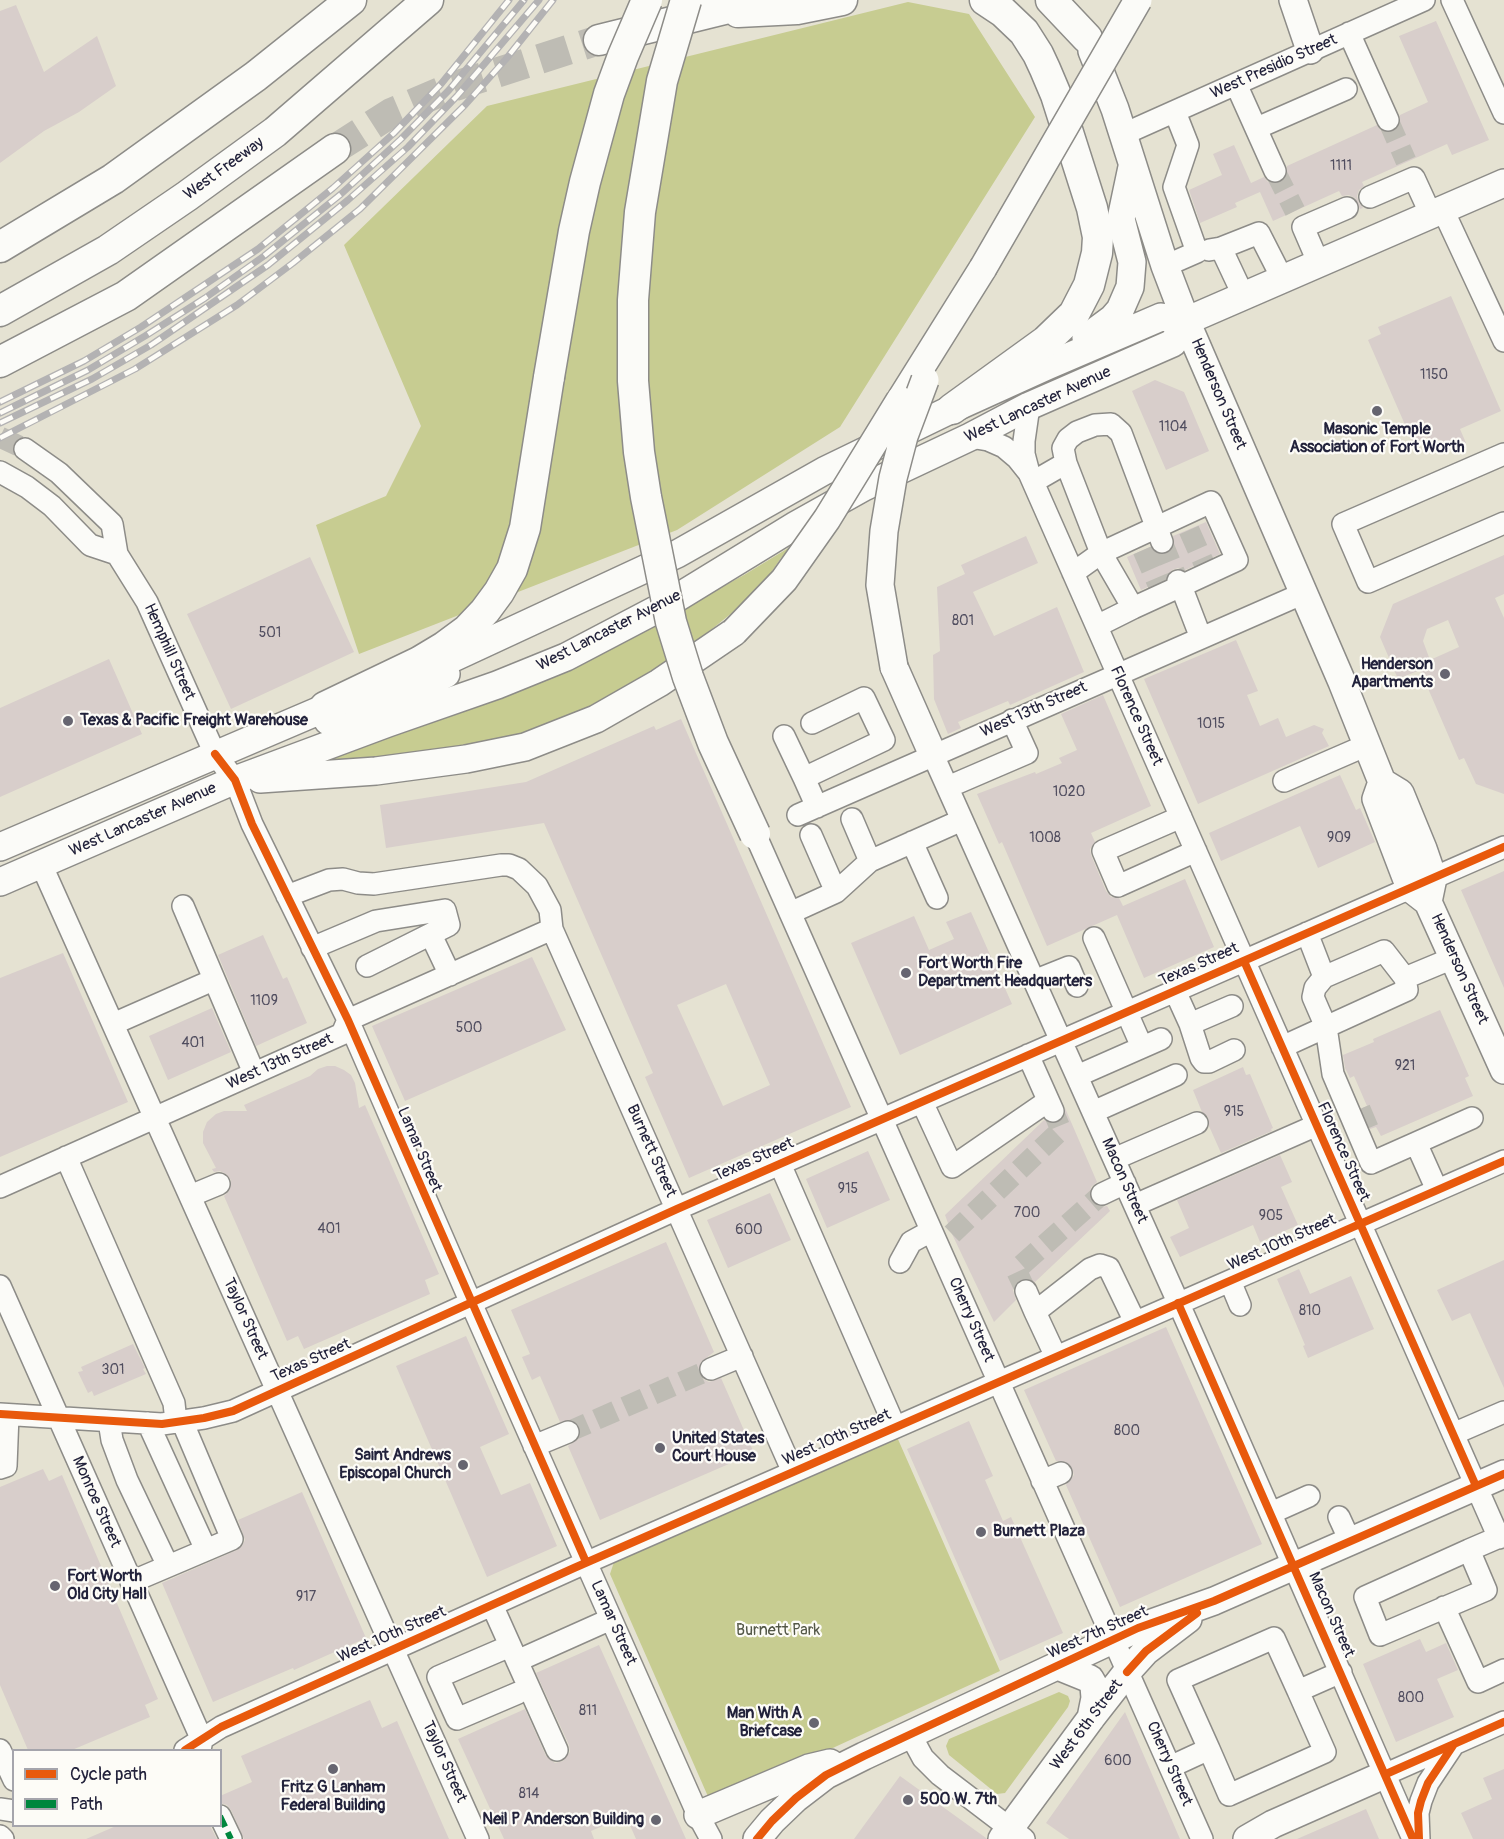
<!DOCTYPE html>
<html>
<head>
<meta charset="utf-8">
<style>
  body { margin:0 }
  #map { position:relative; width:1504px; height:1839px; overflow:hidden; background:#e5e2d2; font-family:Pangolin,sans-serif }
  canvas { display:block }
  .legend { position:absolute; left:12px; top:1749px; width:210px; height:78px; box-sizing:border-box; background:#fdfcf7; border:2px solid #a5a5ac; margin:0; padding:8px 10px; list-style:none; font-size:18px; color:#22223b }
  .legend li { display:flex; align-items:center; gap:12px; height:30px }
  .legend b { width:30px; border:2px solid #a5a5ac }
</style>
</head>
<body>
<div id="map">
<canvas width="1504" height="1839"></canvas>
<ul class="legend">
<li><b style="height:8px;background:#e8590c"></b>Cycle path</li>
<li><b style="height:8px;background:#00873e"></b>Path</li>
</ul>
</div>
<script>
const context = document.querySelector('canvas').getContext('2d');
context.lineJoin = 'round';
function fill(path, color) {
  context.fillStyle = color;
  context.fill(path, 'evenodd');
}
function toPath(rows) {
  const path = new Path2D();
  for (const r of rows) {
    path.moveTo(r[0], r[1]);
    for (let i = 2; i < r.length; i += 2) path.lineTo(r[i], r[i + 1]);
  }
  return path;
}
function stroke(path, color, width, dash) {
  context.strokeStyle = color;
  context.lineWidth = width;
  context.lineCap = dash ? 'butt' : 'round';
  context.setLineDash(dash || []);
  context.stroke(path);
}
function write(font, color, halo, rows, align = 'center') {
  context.font = font + ' Pangolin,sans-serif';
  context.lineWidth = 4.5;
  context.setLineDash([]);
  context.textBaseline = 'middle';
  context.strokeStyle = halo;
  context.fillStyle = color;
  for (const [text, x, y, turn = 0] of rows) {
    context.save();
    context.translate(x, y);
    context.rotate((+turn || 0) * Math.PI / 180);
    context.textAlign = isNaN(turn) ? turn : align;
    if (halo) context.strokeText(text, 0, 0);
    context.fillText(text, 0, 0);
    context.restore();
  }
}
const green = toPath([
  [908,2,969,14,1035,117,840,427,677,530,359,654,316,525,386,496,421,426,344,245,487,106],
  [795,544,781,558,768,577,733,612,669,664,574,716,519,736,476,747,375,760,311,760,616,645,744,575],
  [897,1437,1000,1671,798,1764,710,1801,610,1574,614,1562],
  [1059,1692,1068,1696,1070,1701,1068,1707,1005,1793,997,1794,949,1755,946,1746,949,1739]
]);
const building = toPath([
  [16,5,44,72,97,36,116,86,79,112,44,131,0,163,0,11],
  [1436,21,1489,140,1452,155,1447,144,1362,182,1364,186,1359,190,1357,196,1359,203,1363,208,1360,209,1355,198,1349,195,1342,196,1339,191,1273,221,1260,192,1235,203,1237,207,1200,223,1189,190,1222,175,1213,154,1234,145,1251,183,1264,177,1268,182,1280,183,1286,178,1287,166,1377,125,1381,131,1393,132,1399,127,1400,115,1428,102,1399,36],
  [1451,296,1501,411,1460,429,1466,443,1445,452,1439,439,1429,443,1427,437,1413,443,1368,340,1381,334,1378,327],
  [1155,380,1184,392,1209,451,1166,470,1132,391],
  [1206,522,1220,554,1185,570,1178,568,1172,570,1166,579,1141,590,1127,557,1150,547,1159,554,1167,554,1174,545,1173,536],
  [1026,536,1038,563,973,592,994,636,1057,607,1084,672,1010,705,1008,701,958,722,961,728,948,734,934,699,933,655,940,651,937,587,965,574,961,565],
  [1504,555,1504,594,1495,598,1504,618,1504,794,1476,784,1464,758,1459,760,1420,670,1398,679,1380,637,1393,604],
  [1448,620,1459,647,1430,660,1423,641,1427,629],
  [310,557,354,652,231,709,187,614],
  [1236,640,1258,691,1247,695,1260,726,1278,718,1286,737,1314,725,1324,729,1322,733,1329,746,1198,804,1144,679],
  [109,659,142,734,0,797,0,708],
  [1103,695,1151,806,1091,833,1095,842,1090,849,1091,855,1106,891,1111,897,1119,898,1123,906,1185,879,1214,947,1144,978,1117,915,1047,946,1002,842,999,844,977,794,1035,772,1036,774,1062,763,1059,758,1077,750,1061,714],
  [681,719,851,1107,689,1178,645,1077,653,1073,544,823,386,848,380,805,526,782,654,726,656,730],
  [726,984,770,1085,723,1106,677,1005],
  [1340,775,1356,810,1360,808,1375,842,1318,868,1300,826,1221,861,1209,833],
  [1504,871,1504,988,1461,890],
  [971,912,1012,1004,900,1055,851,943,914,916,929,950,954,939,946,922],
  [263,935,283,979,287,977,307,1023,256,1046,218,955],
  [63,953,128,1102,0,1157,0,978],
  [532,957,566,1030,405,1101,372,1026],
  [212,1008,231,1052,168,1080,149,1036],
  [1440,1010,1469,1076,1465,1078,1473,1096,1381,1136,1376,1127,1370,1129,1362,1108,1367,1106,1354,1076,1350,1078,1345,1068,1343,1055,1374,1042,1373,1039],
  [327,1066,335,1066,344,1070,351,1075,355,1083,359,1108,365,1105,439,1274,425,1280,430,1294,304,1349,298,1336,287,1341,224,1196,229,1191,231,1180,226,1174,220,1171,214,1172,212,1169,216,1168,203,1143,203,1132,207,1122,216,1114,224,1111,247,1111,244,1105,310,1076,318,1069],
  [1243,1067,1246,1075,1250,1074,1273,1128,1271,1129,1272,1131,1221,1153,1209,1126,1208,1117,1202,1112,1193,1090],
  [1065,1108,1097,1182,1091,1187,1090,1199,1095,1205,1102,1207,1107,1206,1110,1211,1035,1282,1027,1278,1016,1283,1013,1290,1016,1300,994,1322,952,1234,945,1215,1044,1120,1052,1124,1063,1119],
  [868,1151,890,1200,827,1228,806,1179],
  [1280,1155,1292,1182,1281,1187,1298,1225,1260,1242,1253,1225,1180,1257,1170,1237,1189,1228,1177,1200],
  [770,1193,791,1240,728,1268,707,1220],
  [666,1242,714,1352,701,1362,699,1373,703,1379,709,1382,721,1378,754,1453,600,1520,568,1446,578,1439,581,1433,579,1427,570,1420,560,1422,540,1376,532,1380,522,1357,530,1354,511,1310],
  [1504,1260,1504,1388,1470,1313,1452,1321,1437,1290],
  [1299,1269,1310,1294,1351,1276,1374,1329,1308,1358,1303,1346,1305,1345,1277,1279],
  [1166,1327,1262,1544,1120,1607,1066,1485,1074,1475,1072,1468,1063,1461,1056,1461,1024,1390],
  [466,1336,509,1434,480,1447,501,1495,530,1483,557,1546,487,1577,396,1366],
  [133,1344,145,1368,143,1369,146,1374,94,1396,92,1391,88,1393,78,1372,83,1371,81,1367],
  [969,1421,993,1476,985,1480,1003,1521,1011,1517,1063,1633,1000,1661,907,1449],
  [43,1469,49,1481,62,1475,158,1699,145,1705,150,1717,72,1750,28,1750,0,1685,0,1487],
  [302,1492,366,1638,294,1670,293,1668,213,1702,162,1583,237,1550,242,1546,245,1540,238,1520],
  [1420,1639,1426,1652,1446,1643,1458,1670,1437,1679,1454,1717,1396,1742,1363,1664],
  [599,1645,686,1839,636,1839,626,1816,591,1831,594,1839,504,1839,458,1739,525,1709,546,1756,555,1763,563,1761,570,1752,569,1745,536,1673],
  [370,1700,382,1728,397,1721,449,1839,244,1839,231,1810,227,1805,220,1803,220,1796,252,1782,241,1756],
  [1125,1712,1180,1839,1069,1839,1046,1823],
  [1504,1769,1504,1839,1473,1839,1461,1813,1492,1799,1483,1778],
  [900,1776,986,1838,987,1839,854,1839],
  [1366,1809,1379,1839,1297,1839],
  [116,1826,210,1826,217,1839,86,1839]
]);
const minorTunnel = toPath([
  [1388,120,1406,161],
  [1275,171,1295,211],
  [0,437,25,449],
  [1189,530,1206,568],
  [1162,542,1178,581],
  [1143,550,1160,589],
  [1360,1109,1369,1130],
  [952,1234,1061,1130,1053,1111],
  [1026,1291,1016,1270,1102,1194],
  [568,1432,711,1369]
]);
const highwayTunnel = toPath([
  [335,149,391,113,452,87,599,40]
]);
const minor = toPath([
  [1452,0,1504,113],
  [1349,33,1388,120],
  [1236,84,1275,171],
  [1257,128,1346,89],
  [1124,134,1424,0],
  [1370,197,1414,178,1431,215],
  [1443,210,1504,341],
  [1221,248,1259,233,1283,280],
  [1209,250,1221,248,1244,297],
  [1319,264,1303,227,1347,208],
  [1165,266,1197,252,1174,187,1188,145,1175,112],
  [1029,406,1024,441,1024,454,1029,473,1499,1538],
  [970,437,988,440,1004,447,1017,458,1029,473],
  [25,449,59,473,112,524,117,554,147,602,215,754,235,780,252,824,348,1020,471,1303,698,1815,711,1839],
  [1504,454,1343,524,1368,582,1504,523],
  [0,472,27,487,52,506,90,545,117,554],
  [1033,482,1066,463],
  [1073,573,1101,553,1066,463,1063,448,1068,439,1077,432,1095,425,1111,424,1121,433,1162,542],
  [1178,581,1181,586,1133,608,1101,553,1211,502,1237,560,1181,586,1201,638],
  [1097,626,1133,608],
  [812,723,864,698,884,740,804,778,817,807],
  [784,736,804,778],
  [933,755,1186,1320,1413,1839],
  [1284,781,1367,745],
  [948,787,1027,753,1012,720],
  [798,815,1304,593],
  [1181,817,1103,851,1118,886,1196,851],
  [852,819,870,861],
  [755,834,1202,1839],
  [811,835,836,892],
  [912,842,937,898],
  [41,864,478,1839],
  [287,896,329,880,343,879,358,883,374,884,501,865,509,865,519,869,537,886,550,910,552,929,793,1472],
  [183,906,254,1073],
  [790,913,836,892,870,861,962,820],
  [1307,933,1324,977,1315,988,1313,997,1326,1027,1333,1074,1371,1163,1416,1143],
  [431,935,450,975],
  [1094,938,1142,1047],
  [312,948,376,921,445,910,449,925,367,966],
  [1324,977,1384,951,1405,978],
  [1034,981,1069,967,1077,986],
  [1175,991,1190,1024,1201,1058,1204,1062,1209,1062,1234,1050],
  [113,1024,204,984],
  [1190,1024,1232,1006],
  [1282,1047,1407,990,1405,978,1453,958],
  [1028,1055,1053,1111],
  [1077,1076,1161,1039],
  [922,1102,952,1167,1048,1101],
  [1093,1112,1176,1075],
  [66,1157,174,1403,176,1422],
  [1114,1159,1197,1123],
  [780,1164,895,1427],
  [0,1187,342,1034,348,1020,552,929],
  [1437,1190,1416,1143,1472,1118],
  [1102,1194,1125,1183],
  [190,1196,219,1184],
  [1135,1205,1317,1125],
  [900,1262,911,1242,931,1231],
  [1230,1281,1240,1305],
  [0,1286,202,1740,200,1750],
  [1026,1291,1035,1312],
  [1056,1357,1035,1312,1090,1269,1100,1265,1109,1268,1135,1322],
  [711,1369,742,1356],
  [0,1414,162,1424,204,1418,233,1411,677,1209,1504,847],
  [109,1421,112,1440,127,1480,168,1566],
  [148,1423,206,1550],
  [1453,1434,1504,1412],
  [534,1446,568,1432],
  [0,1468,6,1466,8,1415],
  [1042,1481,1061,1473],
  [1271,1513,1309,1496],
  [1339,1517,1350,1541],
  [1469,1550,1365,1597,1380,1635,1486,1590,1469,1550,1504,1535],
  [131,1582,232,1539,182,1421],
  [492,1605,557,1750],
  [1444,1607,1478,1682,1504,1670],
  [510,1646,438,1677,457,1719,518,1693],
  [517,1661,611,1619],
  [910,1734,923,1758,940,1775,1024,1839],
  [1209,1749,1178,1680,1274,1638,1298,1691],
  [0,1750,14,1780],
  [185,1750,221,1727,574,1568,1504,1161],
  [1170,1767,1209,1749,1229,1795,1325,1752,1298,1691,1341,1672],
  [1386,1774,1504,1722],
  [0,1809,14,1811],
  [220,1816,231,1839],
  [0,1836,3,1839],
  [1419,1839,1418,1813,1421,1801,1428,1783,1454,1744]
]);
const major = toPath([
  [1293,0,1310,50],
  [1092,51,1115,109,1165,266,1186,321,1342,682,1382,782,1400,793,1423,849,1433,878,1428,902],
  [1086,338,1113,318,1120,310,1130,287,1132,262,1121,219,1132,167],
  [901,399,983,268],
  [894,667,933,755],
  [422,670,453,658,677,554,824,471,952,409,1047,366,1161,317,1186,321,1504,183],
  [328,721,446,674],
  [260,779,376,771,466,759,525,747,596,719,659,683,734,632],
  [1382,782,1376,799,1410,888,1428,902,1504,1070],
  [0,847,344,700],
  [0,882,235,780,388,723,497,685,566,657,667,604,796,525,864,487,970,437,1029,406,1173,343,1186,321],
  [1058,1666,1090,1679,1094,1686,1095,1698,1091,1718],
  [698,1815,809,1768,830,1763],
  [757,1839,772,1821,796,1798,826,1775,864,1756,1138,1628,1214,1601,1504,1474],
  [1002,1839,1091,1718,1127,1672,1146,1651,1188,1619],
  [1247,1839,1273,1824,1386,1774]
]);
const highway = toPath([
  [1051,0,1087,38],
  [738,12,797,9,842,0],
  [599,40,761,0],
  [0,247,113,179,256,76,351,0],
  [0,311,108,250,187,196,275,132,428,0],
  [0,362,126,296,335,149],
  [952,409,1046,341,1074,314,1089,285,1097,253,1098,237,1092,208,1056,95,1045,69,1038,54,1024,32,1003,12,985,0],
  [325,707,419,662,444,647,467,630,485,611,499,592,512,569,525,528,549,377]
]);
const rail = toPath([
  [0,402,84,361,141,327,258,249,333,188,394,133,441,84,509,0],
  [0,413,88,370,145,336,205,298,264,256,341,194,401,139,449,90,524,0],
  [0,423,92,379,151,345,268,265,348,200,408,147,457,96,539,0],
  [0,438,135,369,237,305,293,263,360,209,465,105,506,59,553,0]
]);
const majorBridge = toPath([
  [983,268,1138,0],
  [734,632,784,580,827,519,900,400],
  [894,667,880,585,884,531,893,478,904,436,925,380]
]);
const highwayBridge = toPath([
  [686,0,662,81,640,212,633,300,633,381,639,452,646,497,671,622,688,677,713,743,755,834],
  [549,377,574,231,585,182,609,94,623,56,647,0]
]);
const quiet = toPath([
  [220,1816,231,1839]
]);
const cycleway = toPath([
  [215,754,235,780,252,824,348,1020,586,1562],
  [1244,961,1476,1486],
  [1178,1303,1413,1839],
  [0,1414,162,1424,204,1418,233,1411,677,1209,1504,847],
  [1127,1672,1146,1651,1197,1613],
  [185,1750,221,1727,574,1568,1504,1161],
  [1386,1774,1504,1722],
  [757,1839,772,1821,796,1798,826,1775,864,1756,1138,1628,1214,1601,1504,1474],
  [1419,1839,1418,1813,1421,1801,1428,1783,1454,1744]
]);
const markers = [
  [1377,411,6,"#666570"],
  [1445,674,6,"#666570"],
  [68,721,6,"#666570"],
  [906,973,6,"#666570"],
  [660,1448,6,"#666570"],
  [463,1465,6,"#666570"],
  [981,1532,6,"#666570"],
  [55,1586,6,"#666570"],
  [814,1723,6,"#666570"],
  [333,1769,6,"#666570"],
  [908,1800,6,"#666570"],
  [656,1820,6,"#666570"]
];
const numberNames = [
  ["1111",1341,166],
  ["1150",1434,375],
  ["1104",1173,427],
  ["801",963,621],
  ["501",270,633],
  ["1015",1211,724],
  ["1020",1069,792],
  ["1008",1045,838],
  ["909",1339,838],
  ["1109",264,1001],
  ["500",469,1028],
  ["401",193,1043],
  ["921",1405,1066],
  ["915",1234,1112],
  ["915",848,1189],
  ["700",1027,1213],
  ["905",1271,1216],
  ["401",329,1229],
  ["600",749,1230],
  ["810",1310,1311],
  ["301",113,1370],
  ["800",1127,1431],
  ["917",306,1597],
  ["800",1411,1698],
  ["811",588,1711],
  ["600",1118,1761],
  ["814",529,1794]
];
const streetNames = [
  ["West Presidio Street",1274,67,-24],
  ["West Freeway",224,169,-36],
  ["Henderson Street",1218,394,67],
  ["West Lancaster Avenue",1038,405,-25],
  ["West Lancaster Avenue",609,631,-27],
  ["Hemphill Street",169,652,66],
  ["West 13th Street",1034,710,-24],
  ["Florence Street",1136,716,66],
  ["West Lancaster Avenue",143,820,-24],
  ["Texas Street",1199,965,-24],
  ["Henderson Street",1459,969,66],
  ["West 13th Street",280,1062,-24],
  ["Lamar Street",419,1150,67],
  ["Burnett Street",651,1151,66],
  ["Florence Street",1343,1152,66],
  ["Texas Street",754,1160,-24],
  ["Macon Street",1124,1181,66],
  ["West 10th Street",1282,1243,-24],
  ["Taylor Street",245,1319,66],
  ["Cherry Street",971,1320,66],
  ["Texas Street",311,1361,-24],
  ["West 10th Street",837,1438,-24],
  ["Monroe Street",96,1502,66],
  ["Macon Street",1331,1615,66],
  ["Lamar Street",613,1623,66],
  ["West 7th Street",1098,1633,-24],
  ["West 10th Street",392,1635,-24],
  ["West 6th Street",1087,1725,-53],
  ["Taylor Street",444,1762,66],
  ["Cherry Street",1169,1764,66]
];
const poiNames = [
  ["Masonic Temple",1377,430,"center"],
  ["Association of Fort Worth",1377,448,"center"],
  ["Henderson",1433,665,"right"],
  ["Apartments",1433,683,"right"],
  ["Texas & Pacific Freight Warehouse",80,721],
  ["Fort Worth Fire",918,964],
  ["Department Headquarters",918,982],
  ["United States",672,1439],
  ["Court House",672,1457],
  ["Saint Andrews",451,1456,"right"],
  ["Episcopal Church",451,1474,"right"],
  ["Burnett Plaza",993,1532],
  ["Fort Worth",67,1577],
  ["Old City Hall",67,1595],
  ["Man With A",802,1714,"right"],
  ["Briefcase",802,1732,"right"],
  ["Fritz G Lanham",333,1788,"center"],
  ["Federal Building",333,1806,"center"],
  ["500 W. 7th",920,1800],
  ["Neil P Anderson Building",644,1820,"right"]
];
const parkNames = [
  ["Burnett Park",778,1631]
];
fill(green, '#c7cc91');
fill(building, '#d8cecb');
stroke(minorTunnel, '#bebcb4', 21, [21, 10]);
stroke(highwayTunnel, '#bebcb4', 30, [30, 15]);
stroke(minor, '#8d8c88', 24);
stroke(major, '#8d8c88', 30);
stroke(highway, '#8d8c88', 33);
stroke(minor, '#fbfbf8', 21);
stroke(major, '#fbfbf8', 27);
stroke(highway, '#fbfbf8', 30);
stroke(rail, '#b3b2b3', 7);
stroke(rail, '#fdfcf7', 4.5, [14]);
stroke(majorBridge, '#8d8c88', 30, []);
stroke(highwayBridge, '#8d8c88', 33, []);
stroke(majorBridge, '#fbfbf8', 27);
stroke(highwayBridge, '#fbfbf8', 30);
stroke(quiet, '#00873e', 6, [12, 6]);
stroke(cycleway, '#e8590c', 8);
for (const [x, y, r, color] of markers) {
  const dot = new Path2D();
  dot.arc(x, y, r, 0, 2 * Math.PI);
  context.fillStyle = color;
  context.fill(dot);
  stroke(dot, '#fdfcf7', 2);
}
write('14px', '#504d5f', null, numberNames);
write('16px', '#22223b', '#fdfcf7', streetNames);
write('bold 16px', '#22223b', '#fdfcf7', poiNames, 'left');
write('16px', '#535747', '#fdfcf7', parkNames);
</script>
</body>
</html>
